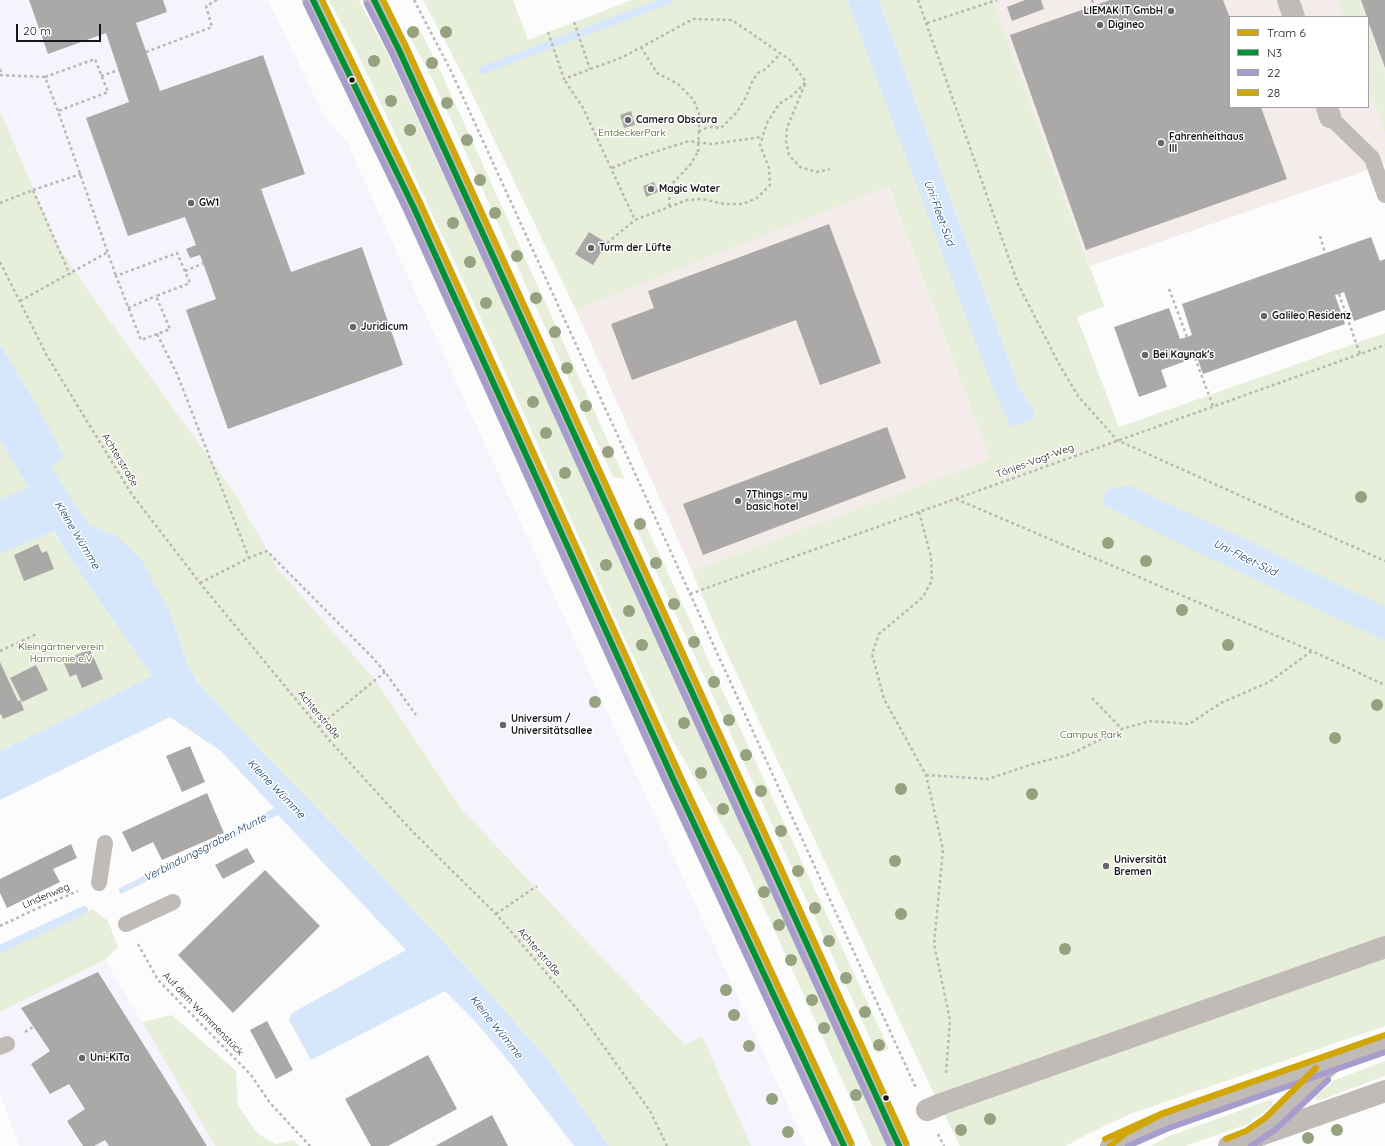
<!DOCTYPE html>
<html>
<head>
<meta charset="utf-8">
<style>
  body { margin:0 }
  #map { position:relative; width:1385px; height:1146px; overflow:hidden; background:#fcfcfc; font-family:Quicksand,sans-serif }
  canvas { display:block }
  .legend { position:absolute; left:1229px; top:16px; width:140px; height:92px; box-sizing:border-box; background:#fff; border:1px solid #a2a1a3; margin:0; padding:5px 7px; list-style:none; font-size:12px; color:#161519 }
  .legend li { display:flex; align-items:center; gap:8px; height:20px }
  .legend b { width:20px; border:1px solid #a2a1a3 }
  .scale { position:absolute; left:16px; top:24px; width:85px; height:18px; box-sizing:border-box; border:2px solid #161519; border-top:0; padding-left:5px; font-size:12px; line-height:14px; white-space:nowrap; color:#161519; -webkit-text-stroke:3px #fff; paint-order:stroke }
</style>
</head>
<body>
<div id="map">
<canvas width="1385" height="1146"></canvas>
<ul class="legend">
<li><b style="height:5px;background:#d0a705"></b>Tram 6</li>
<li><b style="height:5px;background:#009035"></b>N3</li>
<li><b style="height:5px;background:#a69dcd"></b>22</li>
<li><b style="height:5px;background:#d0a705"></b>28</li>
</ul>
<div class="scale">20 m</div>
</div>
<script>
const context = document.querySelector('canvas').getContext('2d');
context.lineJoin = 'round';
function fill(path, color) {
  context.fillStyle = color;
  context.fill(path, 'evenodd');
}
function toPath(rows) {
  const path = new Path2D();
  for (const r of rows) {
    path.moveTo(r[0], r[1]);
    for (let i = 2; i < r.length; i += 2) path.lineTo(r[i], r[i + 1]);
  }
  return path;
}
function stroke(path, color, width, dash) {
  context.strokeStyle = color;
  context.lineWidth = width;
  context.lineCap = dash ? 'butt' : 'round';
  context.setLineDash(dash || []);
  context.stroke(path);
}
function write(font, color, halo, rows, align = 'center') {
  context.font = font + ' Quicksand,sans-serif';
  context.lineWidth = 3;
  context.setLineDash([]);
  context.textBaseline = 'middle';
  context.strokeStyle = halo;
  context.fillStyle = color;
  for (const [text, x, y, turn = 0] of rows) {
    context.save();
    context.translate(x, y);
    context.rotate((+turn || 0) * Math.PI / 180);
    context.textAlign = isNaN(turn) ? turn : align;
    if (halo) context.strokeText(text, 0, 0);
    context.fillText(text, 0, 0);
    context.restore();
  }
}
const commercial = toPath([
  [993,0,1385,0,1385,164,1090,266],
  [1230,17,1368,17,1368,107,1230,107],
  [887,185,990,459,692,571,576,310]
]);
const built = toPath([
  [0,0,268,0,324,116,346,141,806,1146,682,1146,0,236],
  [105,960,215,1146,19,1146,0,1094,0,1012]
]);
const green = toPath([
  [329,0,359,0,386,51,519,337,641,607,887,1146,872,1146,742,859,673,741,616,620,495,349,360,59],
  [423,0,513,0,528,40,632,0,847,0,990,378,1010,426,1014,426,1025,422,1035,412,1019,388,879,0,993,0,1104,306,1077,317,1119,427,1385,333,1385,1026,1130,1114,1084,1136,1066,1146,960,1146,935,1096,719,636,692,571,990,459,888,186,576,310,464,77],
  [1338,0,1359,0,1365,17,1344,17],
  [418,26,440,70,625,479,613,477,431,76,406,30],
  [1368,26,1385,74,1385,133,1368,85],
  [0,111,58,246,94,299,235,494,277,568,375,680,462,810,685,1045,702,1036,751,1146,609,1146,551,1063,460,960,353,845,276,766,197,682,186,661,170,612,115,535,89,525,50,466,65,457,35,402,0,344],
  [0,440,28,487,0,500],
  [641,515,889,1049,877,1053,637,530],
  [53,531,69,557,152,676,0,751,0,554],
  [92,909,108,921,118,947,105,960,0,1012,0,953],
  [172,1015,236,1071,238,1106,258,1134,276,1144,294,1140,299,1146,215,1146,142,1022],
  [1385,1061,1385,1076,1321,1100,1315,1099,1316,1096,1335,1080],
  [1272,1099,1273,1105,1248,1124,1185,1146,1151,1146,1169,1136]
]);
const water = toPath([
  [847,0,879,0,1019,388,1035,412,1034,418,1025,422,1014,426,1010,426,992,386],
  [0,344,35,402,65,457,51,467,89,525,115,535,141,559,170,612,186,661,197,682,276,766,353,845,460,960,551,1063,609,1146,574,1146,514,1068,475,1021,445,991,311,1060,289,1020,292,1013,406,950,278,815,121,894,118,889,223,837,274,808,221,751,170,717,0,800,0,751,152,676,69,557,54,531,0,554,0,500,28,487,0,440],
  [1128,485,1247,540,1385,607,1385,641,1199,553,1104,505,1105,490]
]);
const stream = toPath([
  [483,70,669,0],
  [0,949,84,910]
]);
const building = toPath([
  [29,0,163,0,167,12,136,23,160,91,263,55,305,174,261,189,291,272,362,247,403,365,228,429,186,310,216,299,200,255,190,258,186,249,196,245,185,217,128,236,86,118,129,102,106,33,48,54],
  [1025,0,1041,0,1044,9,1012,21,1007,7],
  [1110,0,1223,0,1230,18,1230,107,1261,107,1287,179,1086,250,1010,35],
  [1361,0,1385,0,1385,68,1368,21,1368,17,1367,17],
  [631,111,635,125,624,128,620,115],
  [654,182,658,192,646,197,643,186],
  [829,224,881,363,820,385,796,320,632,380,611,324,654,308,648,291],
  [589,232,607,243,593,265,575,254],
  [1371,237,1380,261,1385,259,1385,310,1354,321,1344,292,1339,294,1335,295,1345,324,1203,374,1197,357,1161,370,1167,387,1139,397,1114,327,1169,308,1180,339,1187,337,1192,335,1182,304],
  [887,427,906,478,703,555,683,504],
  [38,544,42,553,47,551,54,569,24,581,14,555],
  [90,649,103,679,82,688,76,674,70,677,63,661],
  [0,662,18,701,20,700,24,710,3,719,1,714,0,715],
  [36,665,48,690,22,702,10,678],
  [190,746,205,782,182,792,166,756],
  [207,793,224,833,162,860,153,842,132,852,122,832],
  [71,844,77,858,53,869,60,882,7,908,0,893,0,879],
  [247,848,255,862,223,879,215,865],
  [265,870,320,926,233,1013,178,955],
  [98,972,176,1096,207,1146,109,1146,105,1140,94,1146,83,1146,67,1121,85,1109,69,1084,50,1094,31,1064,50,1051,21,1008],
  [267,1021,293,1070,276,1079,250,1030],
  [428,1055,457,1109,388,1146,371,1146,345,1099],
  [492,1115,508,1146,435,1146]
]);
const path = toPath([
  [414,0,451,71,916,1088],
  [918,0,1018,284,1059,364,1078,396,1117,440,1385,561],
  [1092,0,1094,6],
  [574,22,590,69],
  [927,23,997,0],
  [548,32,564,79,623,57,693,19,732,20,790,60,806,82,793,95,779,104,767,123,760,145,769,168,770,185,757,198,743,204,724,204,702,199,687,200,635,220,583,108,564,79],
  [641,47,657,73,678,84,693,99,699,113,699,131,709,127,721,128,737,112,746,97,752,82,758,73,766,69,780,54],
  [146,52,212,27,206,6,217,0],
  [0,69,2,75],
  [0,75,45,77,58,111,116,276],
  [101,76,119,70],
  [45,77,95,59,108,92,58,111],
  [805,84,787,128,786,141,789,155,800,167,817,172,830,169],
  [612,168,639,157,689,141,711,144,762,137],
  [33,190,81,174],
  [0,203,33,190,70,275],
  [669,206,670,186,690,165,698,152],
  [1320,236,1325,253],
  [607,243,635,220],
  [0,262,46,354,131,493,200,583,330,741,411,830,496,914,577,1009,650,1111,667,1146],
  [185,271,204,263],
  [1169,289,1187,337],
  [1339,294,1360,354],
  [20,301,108,252],
  [128,308,156,296],
  [157,334,141,340,116,276,177,253,190,283,156,296,170,329,157,334,177,374,249,558],
  [1195,358,1213,406],
  [956,499,1312,651,1385,685],
  [919,512,931,557,932,580,923,597,879,634,872,654,884,699,926,775,943,849,934,944,950,1020,946,1074],
  [200,583,249,558,267,551,372,657,385,672,416,715],
  [690,594,1385,345],
  [0,651,37,634],
  [1092,698,1122,729],
  [318,727,385,672],
  [926,775,988,779,1033,764,1071,754,1122,729,1150,721,1189,724,1221,703,1269,682,1312,651],
  [496,914,537,886],
  [0,926,38,908,78,891],
  [138,944,158,980,251,1075,270,1103,310,1146],
  [25,1032,33,1027],
  [938,1134,944,1146]
]);
const service = toPath([
  [1330,117,1372,158,1385,195],
  [99,883,105,843],
  [126,924,173,902],
  [0,1047,7,1044],
  [1261,1130,1285,1111,1311,1085,1331,1067],
  [1108,1146,1166,1121,1385,1044]
]);
const pedestrian = toPath([
  [927,1110,944,1103,1385,947]
]);
const minor = toPath([
  [1288,0,1294,17],
  [1327,107,1330,117],
  [1229,1146,1385,1091]
]);
const primary = toPath([
  [313,0,413,206,674,781,844,1146],
  [374,0,399,50,899,1146]
]);
const pathBridge = toPath([
  [698,152,699,131]
]);
const bus1 = toPath([
  [313,0,413,206,674,781,844,1146],
  [374,0,399,50,899,1146]
]);
const bus2 = toPath([
  [306,3,406,209,667,784,835,1146],
  [367,4,392,53,890,1146],
  [1128,1146,1169,1128,1385,1052],
  [1251,1146,1275,1130,1328,1080]
]);
const bus3 = toPath([
  [322,0,420,203,681,778,851,1143],
  [383,0,406,47,906,1143],
  [1105,1139,1163,1113,1382,1036],
  [1226,1139,1246,1131,1265,1118,1316,1068]
]);
const tram1 = toPath([
  [1110,1146,1126,1133,1160,1115,1385,1035]
]);
const trees = [
  [413,32],
  [446,32],
  [374,61],
  [432,63],
  [391,101],
  [447,103],
  [410,130],
  [467,140],
  [480,180],
  [495,213],
  [453,223],
  [517,256],
  [470,262],
  [536,298],
  [486,303],
  [555,332],
  [567,368],
  [533,402],
  [586,406],
  [546,433],
  [608,452],
  [565,473],
  [1361,497],
  [640,524],
  [1108,543],
  [1146,561],
  [656,563],
  [606,565],
  [674,604],
  [1182,610],
  [629,611],
  [694,642],
  [642,645],
  [1228,645],
  [714,682],
  [595,702],
  [1377,705],
  [729,720],
  [684,723],
  [1335,738],
  [746,755],
  [701,773],
  [901,789],
  [761,791],
  [1032,794],
  [723,809],
  [781,831],
  [895,861],
  [798,871],
  [764,892],
  [815,908],
  [901,914],
  [779,925],
  [829,941],
  [1065,949],
  [791,960],
  [846,978],
  [726,990],
  [812,1000],
  [865,1012],
  [734,1015],
  [824,1028],
  [879,1045],
  [749,1046],
  [856,1095],
  [772,1099],
  [990,1119],
  [961,1130],
  [1337,1130],
  [788,1132],
  [1308,1138]
];
const markers = [
  [1171,11,4,"#666668"],
  [1100,25,4,"#666668"],
  [352,80,3.5,"#161519"],
  [628,120,4,"#666668"],
  [1161,143,4,"#666668"],
  [651,189,4,"#666668"],
  [191,203,4,"#666668"],
  [591,248,4,"#666668"],
  [1264,316,4,"#666668"],
  [353,327,4,"#666668"],
  [1145,355,4,"#666668"],
  [738,501,4,"#666668"],
  [503,725,4,"#666668"],
  [1106,866,4,"#666668"],
  [82,1058,4,"#666668"],
  [886,1098,3.5,"#161519"]
];
const poiNames = [
  ["LIEMAK IT GmbH",1163,11,"right"],
  ["Digineo",1108,25],
  ["Camera Obscura",636,120],
  ["Fahrenheithaus",1169,137],
  ["III",1169,149],
  ["Magic Water",659,189],
  ["GW1",199,203],
  ["Turm der Lüfte",599,248],
  ["Galileo Residenz",1272,316],
  ["Juridicum",361,327],
  ["Bei Kaynak's",1153,355],
  ["7Things - my",746,495],
  ["basic hotel",746,507],
  ["Universum /",511,719],
  ["Universitätsallee",511,731],
  ["Universität",1114,860],
  ["Bremen",1114,872],
  ["Uni-KiTa",90,1058]
];
const parkNames = [
  ["EntdeckerPark",632,133],
  ["Kleingärtnerverein",61,647],
  ["Harmonie e.V",61,659],
  ["Campus Park",1091,735]
];
const streetNames = [
  ["Achterstraße",120,460,59],
  ["Tönjes-Vagt-Weg",1035,461,-20],
  ["Achterstraße",319,715,50],
  ["Lindenweg",46,896,-23],
  ["Achterstraße",539,952,49],
  ["Auf dem Wummenstück",203,1014,46]
];
const waterNames = [
  ["Uni-Fleet-Süd",939,213,70],
  ["Kleine Wümme",77,535,59],
  ["Uni-Fleet-Süd",1245,558,26],
  ["Kleine Wümme",276,789,46],
  ["Verbindungsgraben Munte",205,848,-27],
  ["Kleine Wümme",496,1027,51]
];
fill(commercial, '#f4ebeb');
fill(built, '#f6f3fd');
fill(green, '#e7efdb');
fill(water, '#d6e6fb');
stroke(stream, '#d6e6fb', 8);
fill(building, '#aba9a8');
stroke(path, '#bab7b5', 2.5, [3, 3]);
stroke(service, '#c0bbb6', 16);
stroke(pedestrian, '#c0bbb6', 22);
stroke(minor, '#c0bbb6', 22);
stroke(primary, '#c1bcb9', 22);
stroke(pathBridge, '#bab7b5', 2.5, [3, 3]);
stroke(bus1, '#009035', 6);
stroke(bus2, '#a69dcd', 6);
stroke(bus3, '#d0a705', 6);
stroke(tram1, '#d0a705', 6);
context.fillStyle = '#95a17f';
for (const [x, y] of trees) {
  context.beginPath();
  context.arc(x, y, 6, 0, 2 * Math.PI);
  context.fill();
}
for (const [x, y, r, color] of markers) {
  const dot = new Path2D();
  dot.arc(x, y, r, 0, 2 * Math.PI);
  context.fillStyle = color;
  context.fill(dot);
  stroke(dot, '#fff', 1.5);
}
write('bold 10px', '#161519', '#fff', poiNames, 'left');
write('10px', '#415618', '#fff', parkNames);
write('10px', '#161519', '#fff', streetNames);
write('italic 11px', '#0d3864', '#fff', waterNames);
</script>
</body>
</html>
